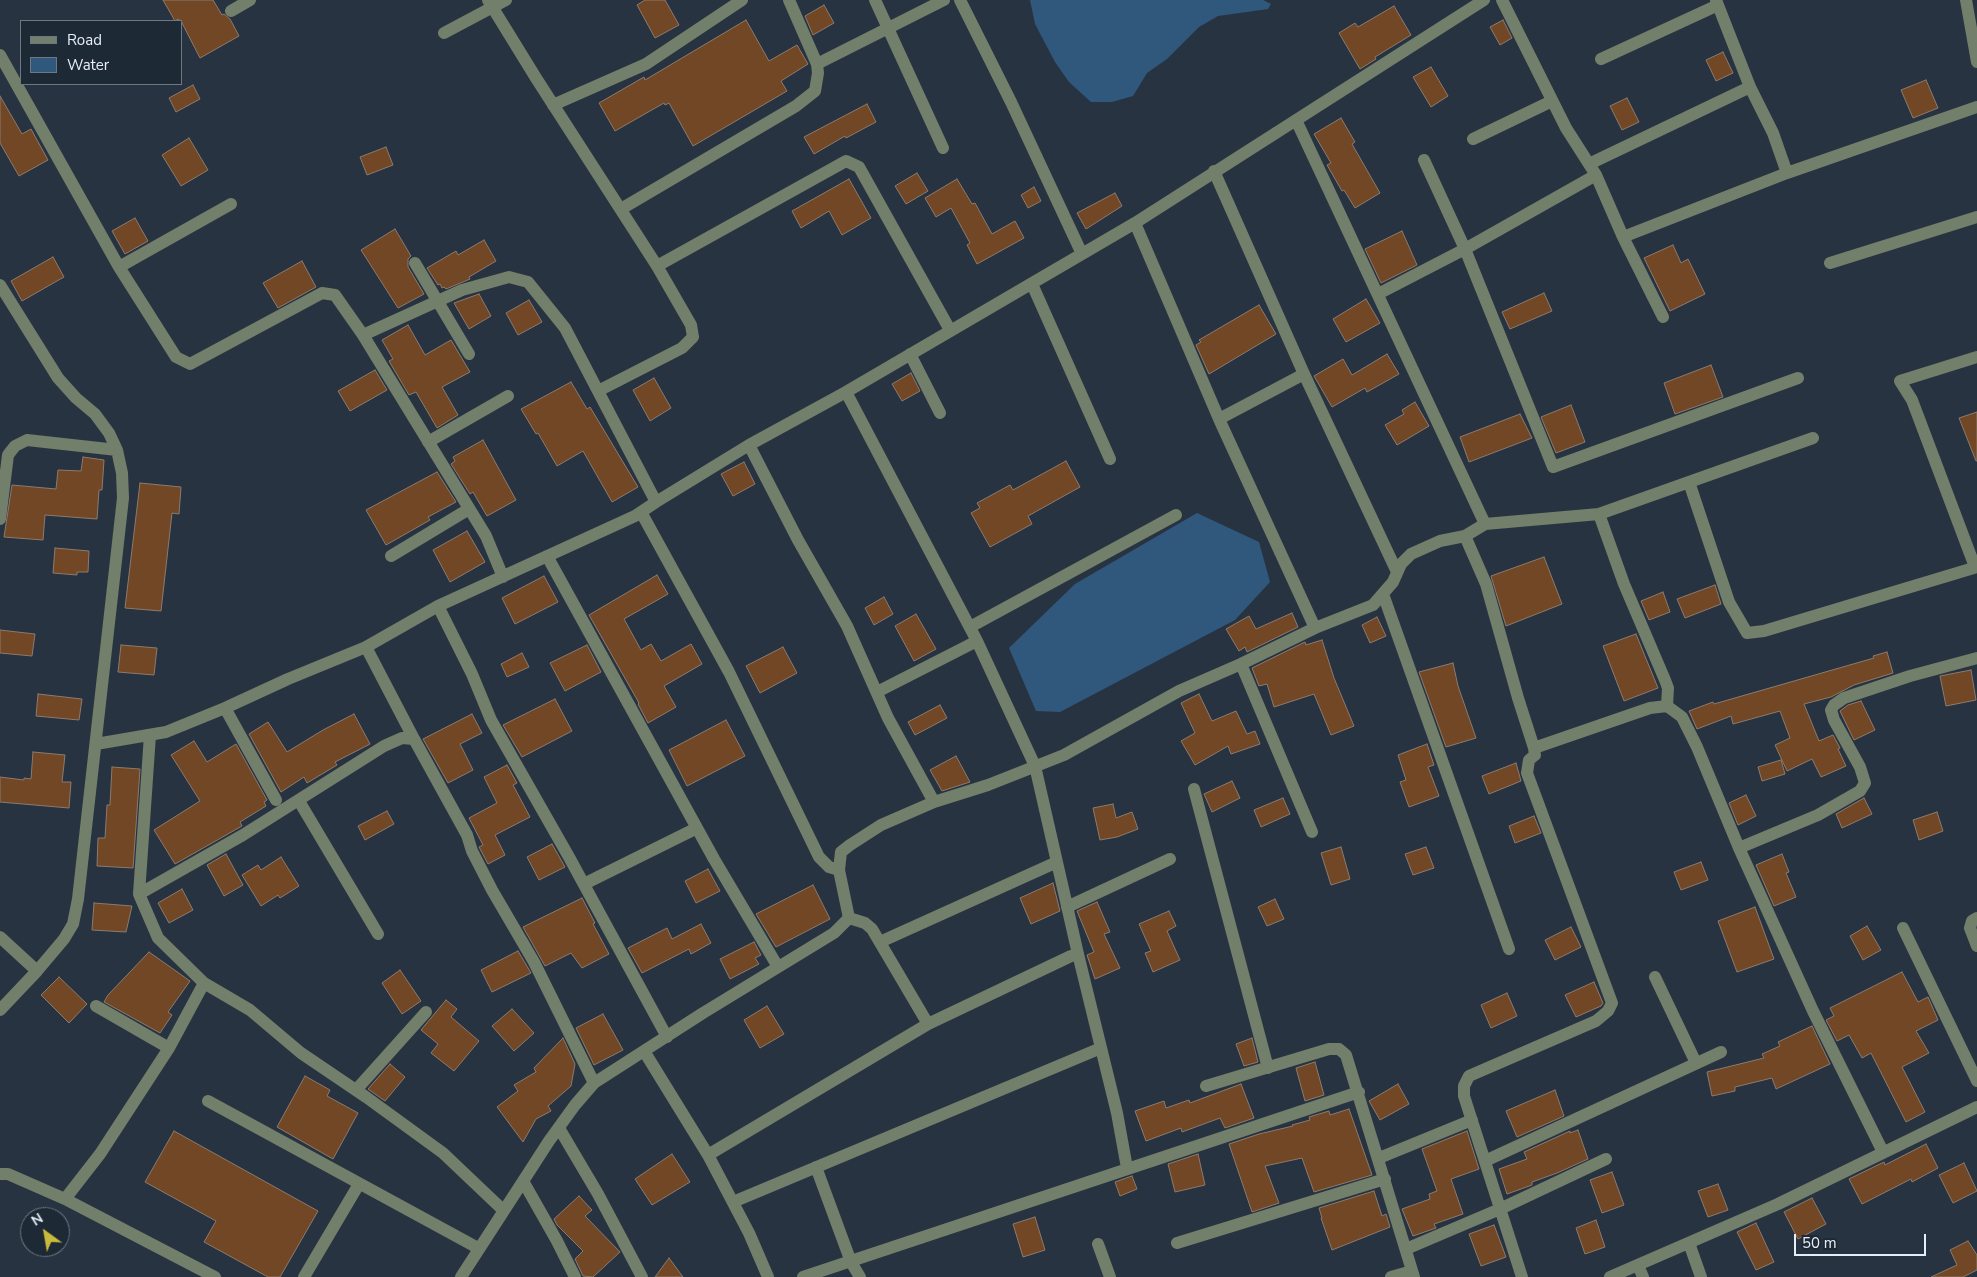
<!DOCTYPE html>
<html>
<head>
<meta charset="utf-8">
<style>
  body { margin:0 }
  #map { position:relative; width:1977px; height:1277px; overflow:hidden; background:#283341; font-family:"Nunito Sans",sans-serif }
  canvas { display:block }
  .legend { position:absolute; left:20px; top:20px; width:162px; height:65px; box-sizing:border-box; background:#1e2936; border:1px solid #6e7883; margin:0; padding:6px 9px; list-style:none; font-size:15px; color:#e7eef7 }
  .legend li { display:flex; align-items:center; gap:10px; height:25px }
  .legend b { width:25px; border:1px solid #6e7883 }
  .north { position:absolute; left:20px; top:1207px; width:50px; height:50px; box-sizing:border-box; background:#1e2936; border:1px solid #6e7883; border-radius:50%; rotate:328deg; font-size:14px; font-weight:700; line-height:20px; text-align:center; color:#e7eef7 }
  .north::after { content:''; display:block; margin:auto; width:18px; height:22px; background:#c8bb3b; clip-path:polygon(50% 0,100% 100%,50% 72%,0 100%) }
  .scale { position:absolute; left:1794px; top:1234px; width:132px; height:22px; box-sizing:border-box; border:2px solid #e7eef7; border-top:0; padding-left:6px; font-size:15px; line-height:18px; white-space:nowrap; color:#e7eef7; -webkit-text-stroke:4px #1e2936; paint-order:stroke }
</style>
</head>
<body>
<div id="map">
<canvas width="1977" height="1277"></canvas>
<ul class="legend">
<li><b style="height:6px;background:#727f6b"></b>Road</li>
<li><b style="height:14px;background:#30587d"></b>Water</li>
</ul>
<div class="north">N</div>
<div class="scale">50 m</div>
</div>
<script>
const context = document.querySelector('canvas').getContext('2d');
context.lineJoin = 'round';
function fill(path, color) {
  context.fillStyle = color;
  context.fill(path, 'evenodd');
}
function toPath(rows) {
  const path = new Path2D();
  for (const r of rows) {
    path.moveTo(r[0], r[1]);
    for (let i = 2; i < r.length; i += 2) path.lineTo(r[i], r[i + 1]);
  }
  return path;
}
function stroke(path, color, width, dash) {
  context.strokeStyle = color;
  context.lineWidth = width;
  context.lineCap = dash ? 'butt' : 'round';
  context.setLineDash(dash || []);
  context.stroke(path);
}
const water = toPath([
  [1030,0,1263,0,1271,4,1268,9,1218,16,1199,27,1167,59,1147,73,1133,96,1112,102,1091,102,1069,82,1055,62,1035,24],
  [1197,513,1259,542,1270,582,1235,620,1060,712,1036,711,1009,648,1075,584]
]);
const building = toPath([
  [163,0,213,0,222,15,224,14,230,19,239,36,200,58,181,21,178,19,175,21,163,0],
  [645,0,665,0,679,25,655,38,637,5,645,0],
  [824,5,834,23,813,35,805,16,824,5],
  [1394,6,1411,35,1375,57,1376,59,1360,69,1339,33,1355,23,1358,27,1394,6],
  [746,20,769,61,797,45,808,64,781,81,787,91,693,146,669,103,665,105,664,103,615,131,599,103,644,77,645,80,746,20],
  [1503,20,1512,38,1500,45,1490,27,1503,20],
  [1723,52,1733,73,1716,81,1706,60,1723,52],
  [1431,67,1448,96,1431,107,1413,77,1431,67],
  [1926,80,1938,108,1913,118,1901,90,1926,80],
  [193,85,200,99,176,112,169,98,193,85],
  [0,96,22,134,31,129,48,160,19,176,0,143,0,96],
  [1627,98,1639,122,1622,130,1610,106,1627,98],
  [867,104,876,122,846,138,845,136,814,154,804,137,867,104],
  [1341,118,1355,142,1352,144,1380,193,1355,208,1344,190,1342,191,1327,165,1331,163,1314,134,1341,118],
  [189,138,208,170,181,186,162,155,189,138],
  [386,147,393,165,367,175,360,157,386,147],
  [917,173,928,191,906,204,895,186,917,173],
  [849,179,871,218,842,235,829,211,801,228,792,211,849,179],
  [957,179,972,204,975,203,992,234,1015,221,1024,238,977,264,967,245,970,243,951,208,936,217,925,198,957,179],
  [1034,187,1041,201,1028,208,1021,195,1034,187],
  [1115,193,1122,206,1086,229,1077,213,1115,193],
  [135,218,148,241,125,254,112,231,135,218],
  [395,229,411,256,408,259,408,267,424,294,398,308,361,250,395,229],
  [1402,231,1417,265,1381,283,1365,249,1402,231],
  [484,240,496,261,469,277,470,279,446,289,444,287,442,288,440,284,438,285,427,268,456,251,458,255,484,240],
  [1673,245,1681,263,1688,259,1705,294,1670,311,1644,258,1673,245],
  [53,257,64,277,22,301,11,281,53,257],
  [302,261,316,287,278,308,263,283,302,261],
  [1544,293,1552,311,1510,329,1502,312,1544,293],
  [479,294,491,316,469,329,454,303,479,294],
  [1366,299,1380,323,1346,342,1333,319,1366,299],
  [529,300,542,322,518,335,506,313,529,300],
  [1259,305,1276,334,1209,374,1196,345,1201,342,1199,340,1259,305],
  [408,325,425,355,451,340,470,372,442,387,458,415,437,428,416,392,409,395,389,361,393,359,382,340,408,325],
  [1387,354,1399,374,1367,392,1365,388,1332,407,1314,376,1343,359,1352,375,1387,354],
  [1711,365,1723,397,1675,414,1664,383,1711,365],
  [375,370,387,390,350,411,338,391,375,370],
  [911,373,920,391,902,401,892,384,911,373],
  [654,378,671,408,650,421,633,390,654,378],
  [571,382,587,409,590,407,638,487,612,502,583,451,557,466,538,433,536,434,521,409,571,382],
  [1415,402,1429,426,1397,445,1385,425,1404,414,1402,410,1415,402],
  [1571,405,1585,442,1556,453,1541,417,1571,405],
  [1977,412,1977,461,1976,461,1959,418,1977,412],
  [1520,414,1532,438,1469,462,1460,437,1520,414],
  [483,440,516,500,487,516,473,492,470,494,451,464,455,461,453,457,483,440],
  [83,457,104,460,102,490,99,490,97,519,45,515,43,540,4,537,12,485,56,489,58,470,81,471,83,457],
  [1066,461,1080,487,1028,516,1032,524,990,547,971,513,980,508,977,503,1010,485,1013,490,1066,461],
  [744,462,755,484,733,496,721,474,744,462],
  [437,472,456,502,428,517,430,520,386,545,366,510,437,472],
  [140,483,181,487,179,514,172,513,161,611,125,608,140,483],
  [467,531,485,562,450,582,433,550,467,531],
  [55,548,89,551,88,572,77,572,77,575,53,573,55,548],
  [1544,557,1562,604,1506,626,1491,576,1544,557],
  [657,575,668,594,624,619,641,650,651,644,661,661,691,644,702,664,664,686,676,707,648,723,638,704,639,703,589,615,657,575],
  [544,576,558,602,515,624,502,598,544,576],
  [1715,585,1721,604,1685,618,1677,599,1715,585],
  [1663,592,1670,612,1649,620,1641,601,1663,592],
  [884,597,893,614,874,625,865,608,884,597],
  [1292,613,1298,627,1247,652,1245,647,1239,651,1226,629,1249,616,1256,629,1292,613],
  [916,614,936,649,914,661,895,626,916,614],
  [1377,617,1386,636,1370,643,1362,625,1377,617],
  [0,630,35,634,32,656,0,653,0,630],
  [1636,634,1658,688,1624,701,1603,646,1636,634],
  [1322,640,1334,678,1354,726,1331,735,1314,694,1274,707,1267,684,1259,686,1252,668,1305,642,1306,645,1322,640],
  [121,645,157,648,154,675,118,672,121,645],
  [587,645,601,672,565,691,550,663,587,645],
  [783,647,797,673,760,693,746,666,783,647],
  [1887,652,1893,673,1854,685,1831,697,1804,704,1819,741,1833,735,1840,748,1838,749,1846,766,1821,777,1812,759,1787,771,1775,745,1790,738,1780,711,1733,724,1731,716,1697,729,1689,711,1713,702,1714,704,1874,658,1873,656,1887,652],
  [522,653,529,667,507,677,501,664,522,653],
  [1453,663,1458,686,1476,738,1446,747,1419,672,1453,663],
  [1971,670,1976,700,1946,706,1940,676,1971,670],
  [38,694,82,699,79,720,36,716,38,694],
  [1199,694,1212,721,1236,711,1247,734,1255,731,1260,744,1231,754,1228,746,1195,765,1181,741,1195,733,1181,703,1199,694],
  [555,699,572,731,522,757,503,725,555,699],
  [1861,701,1875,730,1854,740,1840,711,1848,705,1861,701],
  [940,705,947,718,915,735,908,722,940,705],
  [354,714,370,744,335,762,337,765,307,783,304,777,281,792,249,734,268,722,287,752,323,730,354,714],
  [472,714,482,733,460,744,473,770,448,783,423,739,472,714],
  [726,720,745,756,687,786,669,750,726,720],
  [194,741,207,762,236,744,267,800,264,802,266,806,240,822,242,826,175,864,154,830,200,801,171,755,194,741],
  [1427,744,1434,765,1428,767,1439,796,1409,807,1400,782,1406,780,1398,755,1427,744],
  [33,752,65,755,62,782,71,782,69,808,0,802,0,777,24,780,24,778,31,779,33,752],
  [956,756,970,782,942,791,930,770,956,756],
  [1781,760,1785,774,1762,781,1758,767,1781,760],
  [1516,763,1521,781,1489,794,1482,776,1516,763],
  [507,765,517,783,513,785,530,817,495,835,505,855,488,864,479,847,483,845,469,818,497,803,484,777,507,765],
  [112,767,140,769,133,868,97,866,98,838,105,838,107,805,110,805,112,767],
  [1232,781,1240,798,1212,812,1204,794,1232,781],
  [1746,795,1756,816,1738,825,1729,803,1746,795],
  [1283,798,1290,814,1261,827,1254,810,1283,798],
  [1864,798,1872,814,1842,828,1836,814,1864,798],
  [1113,804,1116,818,1132,812,1138,829,1117,837,1100,840,1093,808,1113,804],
  [387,811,394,824,365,840,358,826,387,811],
  [1937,812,1943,831,1919,840,1913,820,1937,812],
  [1534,816,1541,833,1515,843,1509,826,1534,816],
  [552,844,565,867,539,880,527,857,552,844],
  [1341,847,1350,879,1331,885,1321,853,1341,847],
  [1426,847,1434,868,1413,875,1405,854,1426,847],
  [226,854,243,885,224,896,207,865,226,854],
  [1782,854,1789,872,1786,873,1796,897,1774,906,1756,865,1782,854],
  [281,857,299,886,280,898,278,895,261,906,242,875,258,865,261,870,281,857],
  [1701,862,1708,880,1681,890,1674,872,1701,862],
  [708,869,720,891,696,903,685,881,708,869],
  [1053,883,1060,911,1031,924,1020,898,1053,883],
  [813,885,830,919,776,947,756,914,813,885],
  [182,889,193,910,169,923,158,903,182,889],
  [582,898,595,923,593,924,609,954,582,968,571,953,545,966,523,927,582,898],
  [1275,899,1284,919,1267,926,1258,907,1275,899],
  [1097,902,1110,932,1104,934,1120,968,1095,979,1087,955,1094,952,1077,911,1097,902],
  [94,903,132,906,126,932,92,930,94,903],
  [1755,907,1774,959,1737,972,1718,921,1755,907],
  [1169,911,1176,926,1167,931,1180,960,1153,972,1145,953,1151,951,1139,924,1169,911],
  [701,924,711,943,691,954,689,949,642,973,628,948,667,928,672,939,701,924],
  [1867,926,1881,950,1863,960,1850,936,1867,926],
  [1571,927,1581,947,1555,960,1545,940,1571,927],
  [754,942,761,955,755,958,759,964,730,979,720,959,754,942],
  [518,951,531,973,492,992,481,970,518,951],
  [149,952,190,981,168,1012,172,1015,160,1033,104,1002,108,995,149,952],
  [400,970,421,1001,402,1014,382,983,400,970],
  [1902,972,1918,1002,1928,997,1938,1020,1916,1031,1929,1053,1902,1067,1925,1112,1906,1122,1871,1053,1862,1058,1849,1035,1837,1041,1826,1020,1834,1016,1830,1008,1902,972],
  [59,977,87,1004,69,1023,41,995,59,977],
  [1594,982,1603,1003,1601,1006,1576,1017,1565,995,1594,982],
  [1507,993,1517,1016,1491,1028,1481,1005,1507,993],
  [446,1000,457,1009,451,1017,479,1041,454,1071,431,1053,438,1044,421,1030,446,1000],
  [767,1006,784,1034,760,1048,744,1020,767,1006],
  [512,1009,534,1033,514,1051,492,1026,512,1009],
  [603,1014,623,1050,594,1065,576,1028,603,1014],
  [1812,1026,1830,1064,1776,1089,1772,1078,1735,1087,1735,1091,1712,1096,1707,1072,1764,1058,1762,1054,1780,1046,1778,1042,1812,1026],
  [563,1038,575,1064,571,1086,548,1106,551,1111,536,1119,523,1142,497,1107,518,1091,514,1085,536,1072,534,1068,563,1038],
  [1252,1038,1258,1062,1244,1066,1236,1044,1252,1038],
  [1315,1062,1324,1095,1305,1101,1296,1068,1315,1062],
  [390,1064,405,1077,385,1101,368,1089,390,1064],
  [305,1076,330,1090,327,1096,358,1113,333,1159,277,1127,305,1076],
  [1241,1084,1254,1118,1225,1128,1220,1118,1182,1132,1181,1128,1146,1141,1135,1111,1164,1101,1166,1108,1189,1100,1190,1103,1241,1084],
  [1398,1084,1409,1104,1380,1120,1369,1101,1398,1084],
  [1555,1090,1564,1116,1517,1137,1506,1111,1555,1090],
  [1349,1109,1372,1175,1314,1192,1302,1158,1265,1166,1279,1203,1252,1212,1229,1144,1259,1134,1293,1126,1292,1125,1310,1120,1309,1117,1329,1111,1330,1115,1349,1109],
  [1578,1130,1588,1159,1557,1173,1532,1182,1532,1185,1507,1194,1499,1169,1527,1159,1524,1152,1570,1131,1570,1133,1578,1130],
  [174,1131,318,1211,280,1277,268,1277,204,1242,216,1221,145,1182,174,1131],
  [1467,1131,1479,1169,1451,1179,1463,1214,1434,1224,1436,1228,1413,1236,1402,1209,1430,1199,1429,1194,1437,1191,1422,1149,1467,1131],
  [1926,1144,1938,1168,1912,1182,1911,1179,1862,1204,1849,1179,1884,1162,1885,1165,1926,1144],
  [672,1154,690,1182,652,1205,635,1179,672,1154],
  [1198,1154,1205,1185,1175,1192,1168,1164,1198,1154],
  [1964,1163,1977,1191,1953,1203,1939,1175,1964,1163],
  [1612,1172,1624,1205,1602,1213,1590,1180,1612,1172],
  [1132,1176,1137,1189,1120,1196,1115,1182,1132,1176],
  [1718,1184,1728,1210,1708,1217,1698,1191,1718,1184],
  [1374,1191,1382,1216,1386,1214,1390,1227,1332,1250,1321,1218,1322,1218,1319,1208,1374,1191],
  [579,1196,592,1210,585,1216,620,1252,593,1277,583,1276,575,1259,583,1251,557,1225,554,1219,579,1196],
  [1812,1198,1826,1224,1798,1239,1784,1212,1812,1198],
  [1035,1217,1045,1250,1023,1257,1013,1224,1035,1217],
  [1596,1220,1605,1247,1585,1254,1576,1228,1596,1220],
  [1756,1223,1774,1262,1756,1270,1737,1232,1756,1223],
  [1494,1225,1506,1257,1481,1266,1469,1234,1494,1225],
  [1968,1241,1977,1255,1977,1270,1963,1277,1931,1277,1957,1265,1950,1250,1968,1241],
  [669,1258,683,1277,655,1277,669,1258]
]);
const minor = toPath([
  [488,0,536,78,657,266,691,325,693,337,682,348,598,391],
  [875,0,943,148],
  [960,0,1011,102,1082,254],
  [1502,0,1566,128,1596,175,1623,237,1663,317],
  [1716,0,1750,87,1773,133,1787,173],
  [1966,0,1977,62],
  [231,11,250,0],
  [444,33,506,0],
  [0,55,119,267,176,357,190,364,322,293,335,295,363,335,486,536,503,577],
  [1601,59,1718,5],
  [817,64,944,0],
  [553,105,646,64,742,0],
  [1296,120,1485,524],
  [1473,139,1552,101],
  [1424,160,1465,249,1553,467,1798,378],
  [1589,164,1750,87],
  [1214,171,1304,374,1397,572],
  [621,209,796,106,815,91,818,73,817,64,789,0],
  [1135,223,1219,419,1315,628],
  [1623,237,1787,173,1977,107],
  [415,263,469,354],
  [1830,263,1977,217],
  [657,266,846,161,859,167,950,330],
  [119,267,231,204],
  [1032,284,1110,459],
  [0,285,58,378,76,398,95,414,109,433,117,450,122,473,123,498,78,899,73,924,64,939,37,971,0,1010],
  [1378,294,1465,249,1596,175],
  [363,335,462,290,509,277,528,282,565,328,656,502],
  [910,354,940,413],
  [846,392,977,641,1035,766,1078,954,1117,1113,1127,1168],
  [1219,419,1304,374],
  [428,442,508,396],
  [749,445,798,540,847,626,888,718,934,802],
  [1689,482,1729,602,1747,633,1764,631,1977,567],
  [641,512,729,672,819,857,829,867,839,870],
  [1599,514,1624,584,1665,680,1668,688,1667,706],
  [0,519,8,455,15,446,27,440,117,450],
  [1465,536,1486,584,1518,698,1534,748],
  [391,556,469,509],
  [547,556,714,859,778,967],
  [1975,567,1912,400,1900,381,1977,357],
  [1383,594,1509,949],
  [438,606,472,674,491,720,569,857,667,1037],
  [970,627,1176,515],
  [366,647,414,739],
  [1241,664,1312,832],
  [877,692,977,641],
  [225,708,276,800],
  [96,744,166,732,225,708,288,679,366,647,438,606,635,516,656,502,749,445,846,392,1135,223,1484,0],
  [1194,789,1268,1068],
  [299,801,378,934],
  [1739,848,1818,815,1860,791,1865,783,1860,767,1834,720,1831,710,1834,705,1844,698,1910,676,1977,658],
  [584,884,697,828],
  [139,894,243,835,384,746,402,738,414,739,467,835,472,851,492,890,534,962,594,1083],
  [1067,907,1170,859],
  [849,918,865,923,872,929,928,1024],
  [1977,918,1972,921,1970,928,1977,946],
  [1903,928,1977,1081],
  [0,937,37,971],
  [880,942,1057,862],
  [1655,977,1696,1063],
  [204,983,250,1010,301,1053,366,1097,443,1153,503,1210],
  [96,1006,169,1048],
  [644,1051,708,1155,749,1233,768,1277],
  [1206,1086,1329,1049,1339,1049,1346,1055,1414,1277],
  [356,1090,426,1012],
  [208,1101,478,1248],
  [559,1128,598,1194,642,1277],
  [708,1155,928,1024,1071,956,1078,954],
  [1379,1158,1472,1120],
  [1485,1161,1721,1052],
  [816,1167,851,1262,860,1277],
  [0,1174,8,1174,65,1199,215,1277],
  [523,1181,557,1241,575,1277],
  [65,1199,100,1154,169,1048,204,983,158,938,139,894,150,735],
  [733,1202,1101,1048],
  [1177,1243,1385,1179],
  [1689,1243,1701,1277],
  [1098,1244,1110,1277],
  [1406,1249,1500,1209,1606,1159],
  [1638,1265,1643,1277],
  [304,1277,359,1184],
  [461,1277,549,1141,575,1105,594,1083,703,1013,834,933,849,918,839,870,841,852,850,845,881,825,934,802,988,785,1064,755,1179,691,1241,664,1315,628,1373,605,1393,582,1401,564,1411,554,1440,541,1465,536,1485,524,1599,514,1813,438],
  [803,1277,1359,1092],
  [1391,1277,1412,1271],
  [1522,1277,1464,1096,1464,1086,1469,1076,1596,1021,1608,1011,1612,1003,1527,773,1529,760,1535,755,1534,748,1650,708,1667,706,1682,717,1697,747,1739,848,1813,1011,1883,1152],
  [1610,1277,1778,1204,1977,1107]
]);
fill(water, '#30587d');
fill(building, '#714725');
stroke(building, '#8c7b6e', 1);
stroke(minor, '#727f6b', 12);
</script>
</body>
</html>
